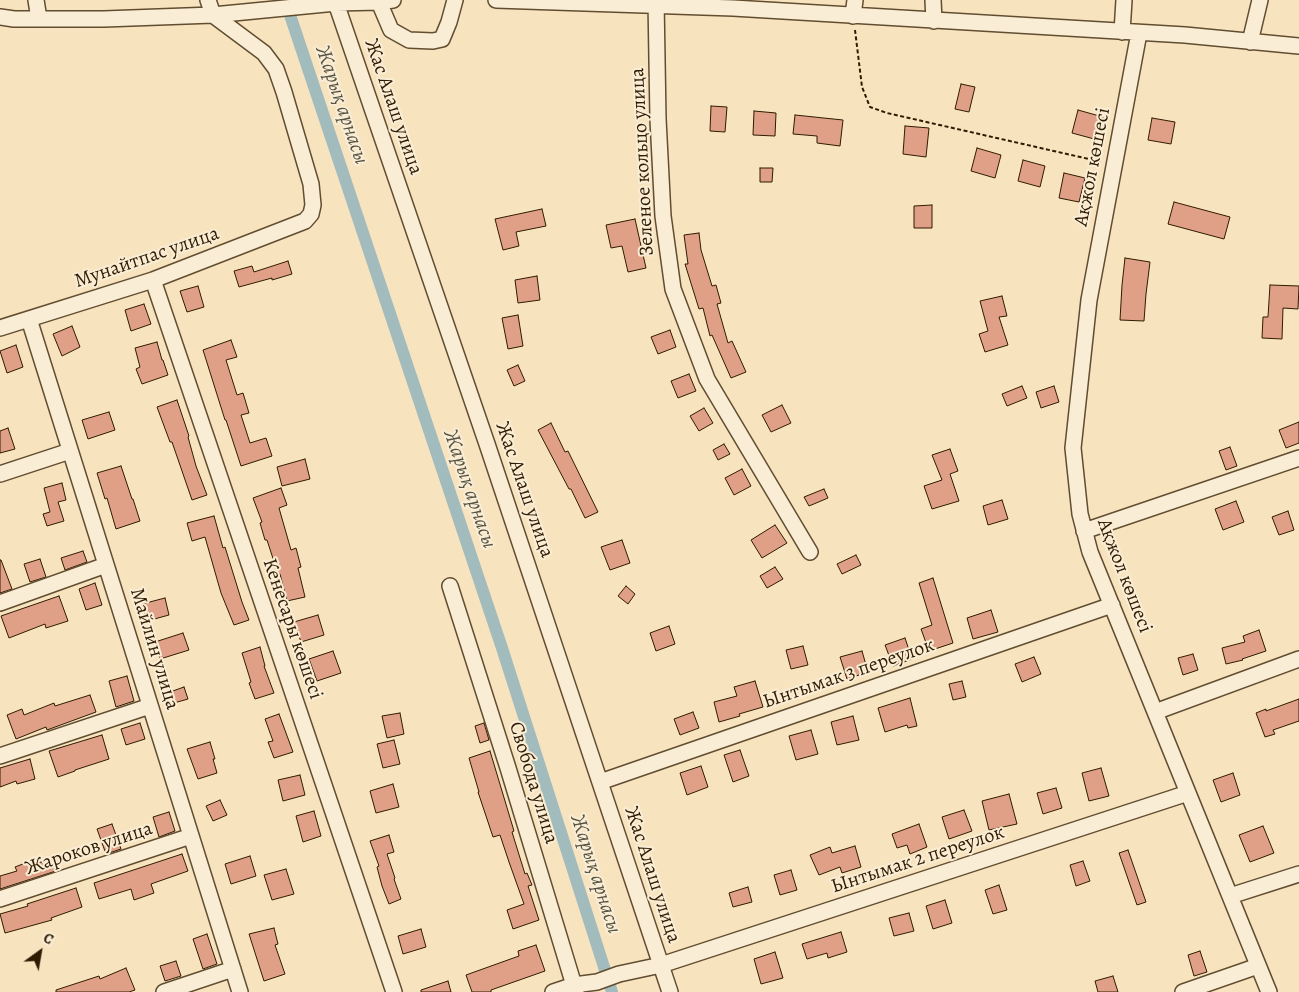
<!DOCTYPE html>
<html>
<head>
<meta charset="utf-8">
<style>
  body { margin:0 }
  #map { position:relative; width:1299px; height:992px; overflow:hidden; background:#f8e3bf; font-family:Alegreya,serif }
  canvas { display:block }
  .north { position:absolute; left:15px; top:927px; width:50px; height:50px; -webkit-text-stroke:4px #faedd5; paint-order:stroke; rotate:32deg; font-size:14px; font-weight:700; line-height:20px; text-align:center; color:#2f1b00 }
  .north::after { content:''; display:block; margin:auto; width:18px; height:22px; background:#2f1b00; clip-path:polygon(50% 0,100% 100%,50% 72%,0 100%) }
</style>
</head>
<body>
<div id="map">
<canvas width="1299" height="992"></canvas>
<div class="north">С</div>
</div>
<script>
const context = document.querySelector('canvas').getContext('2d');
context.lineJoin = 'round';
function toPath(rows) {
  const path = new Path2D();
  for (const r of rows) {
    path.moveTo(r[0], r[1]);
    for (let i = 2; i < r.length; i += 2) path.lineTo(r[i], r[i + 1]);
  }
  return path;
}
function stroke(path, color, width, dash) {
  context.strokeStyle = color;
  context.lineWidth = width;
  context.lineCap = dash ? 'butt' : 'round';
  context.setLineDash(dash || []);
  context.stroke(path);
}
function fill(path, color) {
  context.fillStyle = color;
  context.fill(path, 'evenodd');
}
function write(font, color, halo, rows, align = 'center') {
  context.font = font + ' Alegreya,serif';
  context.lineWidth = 4;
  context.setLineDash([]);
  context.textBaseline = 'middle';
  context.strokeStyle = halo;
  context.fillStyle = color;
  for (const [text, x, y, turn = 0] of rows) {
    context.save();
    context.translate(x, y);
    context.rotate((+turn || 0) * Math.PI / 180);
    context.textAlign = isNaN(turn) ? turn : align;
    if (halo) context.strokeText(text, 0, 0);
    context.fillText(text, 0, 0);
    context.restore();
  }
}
const canal = toPath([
  [285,0,502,648,612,992]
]);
const building = toPath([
  [961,84,975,87,969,112,955,109,961,84],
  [711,106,727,107,725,132,710,131,711,106],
  [1078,110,1103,117,1098,140,1072,133,1078,110],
  [754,111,776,113,775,136,753,135,754,111],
  [795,115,843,120,840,146,817,143,817,136,793,134,795,115],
  [1152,118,1175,122,1171,144,1148,140,1152,118],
  [905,126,929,128,926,157,903,154,905,126],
  [977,148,1001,155,995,178,971,171,977,148],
  [1023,160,1045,166,1040,187,1018,181,1023,160],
  [760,168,773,168,772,182,760,182,760,168],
  [1064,173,1085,178,1079,202,1059,198,1064,173],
  [1174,202,1230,217,1224,239,1168,224,1174,202],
  [932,205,932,228,914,228,914,206,932,205],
  [542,209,546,226,516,232,519,246,503,250,495,219,542,209],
  [635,219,646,268,628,272,622,246,611,248,606,225,635,219],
  [699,233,701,250,712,286,716,285,721,303,717,304,728,343,732,341,746,372,731,378,712,335,710,336,703,308,699,309,685,264,688,264,684,235,699,233],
  [1125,258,1150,262,1146,294,1144,321,1120,320,1122,285,1125,258],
  [288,261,292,274,272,280,272,278,239,287,234,271,252,266,254,272,288,261],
  [537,276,540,300,518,303,515,280,537,276],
  [1270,285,1299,286,1298,309,1283,308,1282,339,1262,338,1263,317,1268,317,1270,285],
  [198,286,204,307,187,312,180,291,198,286],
  [1002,296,1007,316,999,317,1008,345,985,352,979,334,988,331,980,301,1002,296],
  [144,304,151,324,131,331,125,310,144,304],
  [518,315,523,346,508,349,502,318,518,315],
  [72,326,80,347,62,356,53,334,72,326],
  [670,330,676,347,658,354,651,337,670,330],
  [231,340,237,357,226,360,237,395,243,393,249,413,241,415,250,443,266,438,272,456,241,466,226,420,225,420,203,350,231,340],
  [157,342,162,360,163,360,168,375,142,384,136,369,140,367,135,348,157,342],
  [16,345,23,367,7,373,0,351,16,345],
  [518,365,525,381,514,386,507,370,518,365],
  [689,374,696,391,678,398,671,381,689,374],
  [1022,386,1027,398,1007,406,1002,394,1022,386],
  [1054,386,1059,402,1041,408,1036,392,1054,386],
  [177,400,189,436,188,437,196,466,207,495,192,500,172,442,170,442,157,407,177,400],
  [782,405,791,423,771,432,762,415,782,405],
  [704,408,713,423,699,431,690,416,704,408],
  [109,412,115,430,88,439,82,420,109,412],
  [1299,422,1299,443,1286,448,1279,430,1299,422],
  [551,423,565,452,568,451,598,512,585,518,571,489,569,489,538,430,551,423],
  [8,428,15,449,0,453,0,431,8,428],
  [724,444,730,454,718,460,713,450,724,444],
  [1230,447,1237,466,1226,470,1219,451,1230,447],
  [950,449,958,471,950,474,959,501,932,509,924,486,942,480,932,455,950,449],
  [305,459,310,479,282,486,277,467,305,459],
  [121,466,132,499,133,499,140,521,116,529,107,498,105,499,97,473,121,466],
  [742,469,751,486,734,495,725,478,742,469],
  [62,483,66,500,58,502,64,521,47,526,43,514,50,512,44,488,62,483],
  [281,488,287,505,279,508,291,550,296,548,301,567,298,568,305,597,287,601,280,574,278,574,267,540,265,540,260,523,262,522,253,498,281,488],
  [824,489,828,498,809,506,804,497,824,489],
  [1002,500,1008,519,988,525,983,506,1002,500],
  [1236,501,1244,522,1223,530,1215,509,1236,501],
  [1288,511,1294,530,1279,535,1272,517,1288,511],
  [214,516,223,548,225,547,242,602,249,620,234,625,221,593,205,537,192,541,187,523,214,516],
  [775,525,787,543,762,558,751,540,775,525],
  [622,540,630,563,610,570,601,547,622,540],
  [83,551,87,562,65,570,61,558,83,551],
  [856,555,861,565,842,574,837,564,856,555],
  [40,559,46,577,30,582,24,564,40,559],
  [0,560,1,560,12,589,0,593,0,560],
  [775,567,783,579,767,588,760,576,775,567],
  [933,578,953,643,929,651,921,629,932,625,919,583,933,578],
  [95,583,102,605,86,610,79,589,95,583],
  [626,586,635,594,628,604,618,596,626,586],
  [59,596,68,621,46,628,45,624,9,638,1,616,59,596],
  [165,598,169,615,147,621,142,604,165,598],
  [991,610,998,632,973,639,967,618,991,610],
  [318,615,324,635,301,642,294,622,318,615],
  [669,626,675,644,656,651,650,633,669,626],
  [1259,630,1266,651,1242,659,1243,660,1226,664,1222,648,1245,642,1243,636,1259,630],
  [183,633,189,650,160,659,155,642,183,633],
  [905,638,912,659,893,666,885,645,905,638],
  [803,646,808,665,791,669,786,650,803,646],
  [260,647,265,666,264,666,274,693,255,699,249,683,251,682,242,653,260,647],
  [333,651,341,673,317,681,309,659,333,651],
  [862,651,868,672,847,679,840,657,862,651],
  [1193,654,1198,670,1183,675,1178,658,1193,654],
  [1034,657,1041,674,1022,682,1015,664,1034,657],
  [127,676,134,701,116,707,109,681,127,676],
  [755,681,763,707,739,714,740,716,719,722,714,702,737,696,734,687,755,681],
  [962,681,966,697,953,700,949,684,962,681],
  [184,687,188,699,174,703,170,692,184,687],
  [90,695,96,712,47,730,46,727,16,739,7,715,22,709,24,715,54,703,55,706,90,695],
  [910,698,917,726,908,728,907,725,885,732,878,708,910,698],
  [1299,699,1299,721,1273,730,1275,734,1265,737,1256,713,1266,709,1266,711,1299,699],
  [693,712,699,728,680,735,674,719,693,712],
  [400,713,404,734,387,738,382,716,400,713],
  [279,714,293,752,274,758,268,742,273,741,265,719,279,714],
  [853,716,859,740,837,745,831,722,853,716],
  [140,723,145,739,126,745,121,729,140,723],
  [484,723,489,740,480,743,475,726,484,723],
  [811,730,818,754,796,760,789,736,811,730],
  [102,735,109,759,75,770,75,771,58,777,49,751,102,735],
  [394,740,400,764,383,768,377,744,394,740],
  [210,742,215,759,213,759,217,773,198,779,187,749,210,742],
  [740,750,749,776,733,782,724,755,740,750],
  [490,751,514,831,512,832,525,874,527,873,532,885,528,886,539,920,513,929,507,910,524,904,509,862,500,835,493,837,478,792,479,792,469,758,490,751],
  [30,759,35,779,17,784,16,781,0,787,0,768,30,759],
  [701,766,708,787,687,795,680,773,701,766],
  [1101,768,1109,796,1089,801,1082,773,1101,768],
  [1233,773,1240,795,1221,802,1213,780,1233,773],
  [300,775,305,795,283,801,278,780,300,775],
  [393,784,399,807,376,813,370,791,393,784],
  [1056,788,1062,808,1043,814,1037,793,1056,788],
  [1009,794,1017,824,989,830,982,801,1009,794],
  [220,800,227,815,213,821,206,806,220,800],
  [964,810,972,831,949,839,942,817,964,810],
  [314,811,321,836,303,842,296,816,314,811],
  [169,812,175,831,159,837,153,817,169,812],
  [112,824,121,849,106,854,97,829,112,824],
  [919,824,927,847,910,854,907,845,897,848,892,834,919,824],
  [1263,826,1274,853,1250,862,1239,835,1263,826],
  [389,835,394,852,387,854,395,878,394,879,401,899,389,904,382,886,377,867,379,866,370,841,389,835],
  [855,846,861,867,842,873,840,867,819,875,810,855,830,847,832,853,855,846],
  [1128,850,1146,902,1137,905,1119,853,1128,850],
  [182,854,188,871,151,884,154,893,134,900,131,889,99,899,94,883,182,854],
  [250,856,256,876,231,884,225,864,250,856],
  [56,858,59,870,0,889,0,876,17,871,15,867,33,860,34,864,56,858],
  [1083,861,1090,881,1076,886,1070,865,1083,861],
  [286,869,294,894,272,900,264,875,286,869],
  [791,870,797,890,780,895,774,875,791,870],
  [999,885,1007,910,993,914,985,890,999,885],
  [748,887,752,902,733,907,729,893,748,887],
  [76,888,82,907,51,918,52,920,5,933,0,914,28,906,27,904,76,888],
  [945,900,952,923,933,929,926,906,945,900],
  [909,913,914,931,894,936,889,918,909,913],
  [274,928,278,944,275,945,285,974,264,981,249,934,274,928],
  [421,929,426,947,403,954,398,936,421,929],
  [841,932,847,952,828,958,827,953,807,959,802,944,841,932],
  [207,934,217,964,203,969,193,939,207,934],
  [536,945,545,971,491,990,491,992,472,992,466,975,519,956,518,951,536,945],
  [1200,951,1207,972,1194,976,1188,955,1200,951],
  [775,952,783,978,761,984,754,959,775,952],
  [176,961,181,976,165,981,160,966,176,961],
  [126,968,135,990,129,992,56,992,56,990,99,976,100,979,126,968],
  [1113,976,1118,992,1098,992,1095,981,1113,976],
  [448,981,451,992,421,992,421,990,448,981]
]);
const path = toPath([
  [855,30,862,87,870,107,887,113,1102,162]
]);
const minor = toPath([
  [36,0,39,19],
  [496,0,733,8,1185,35,1299,46],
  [656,0,658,119,663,216,673,289,707,379,810,552],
  [933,0,934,21],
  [379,2,391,30,409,40,433,41,442,39,449,22,455,0],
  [336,3,487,444,670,992],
  [853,16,855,0],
  [0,17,14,19,104,19,213,15,336,3,379,2,393,0],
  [1122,32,1124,0],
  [1139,33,1089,300,1073,448,1080,514,1090,552,1269,992],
  [1250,42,1260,0],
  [153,280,394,992],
  [29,319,240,992],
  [0,328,153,280,305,221,311,214,313,205,311,184,284,92,276,69,264,53,213,15,208,0],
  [0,474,70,451],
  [1084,531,1299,458],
  [450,586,508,768,576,992],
  [0,603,106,565],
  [1155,712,1299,659],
  [0,756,150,706],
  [600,782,1112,605],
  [1230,896,1299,874],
  [0,899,191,836],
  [164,992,233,969],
  [553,992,574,985,597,982,619,974,661,965,1188,793],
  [1183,992,1258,966]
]);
const streetNames = [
  ["Жас Алаш улица",393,107,71],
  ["Зеленое кольцо улица",643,162,-93],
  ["Ақжол көшесі",1093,167,-79],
  ["Мунайтпас улица",147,258,-19],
  ["Жас Алаш улица",524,490,71],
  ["Ақжол көшесі",1124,576,69],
  ["Кенесары көшесі",292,629,71],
  ["Майлин улица",154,649,73],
  ["Ынтымак 3 переулок",849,674,-19],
  ["Свобода улица",533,783,73],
  ["Жароков улица",89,849,-18],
  ["Ынтымак 2 переулок",918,860,-18],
  ["Жас Алаш улица",652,875,72]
];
const waterNames = [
  ["Жарық арнасы",341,105,71],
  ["Жарық арнасы",469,489,71],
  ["Жарық арнасы",595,874,72]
];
stroke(canal, '#a2bbbd', 12);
fill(building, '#dfa087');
stroke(building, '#2f1b00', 1);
stroke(minor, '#614d30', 18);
stroke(path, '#2f1b00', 2, [4, 2.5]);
stroke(minor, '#faedd5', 15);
write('20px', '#2f1b00', '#faedd5', streetNames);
write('italic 21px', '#575342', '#faedd5', waterNames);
</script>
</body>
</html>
